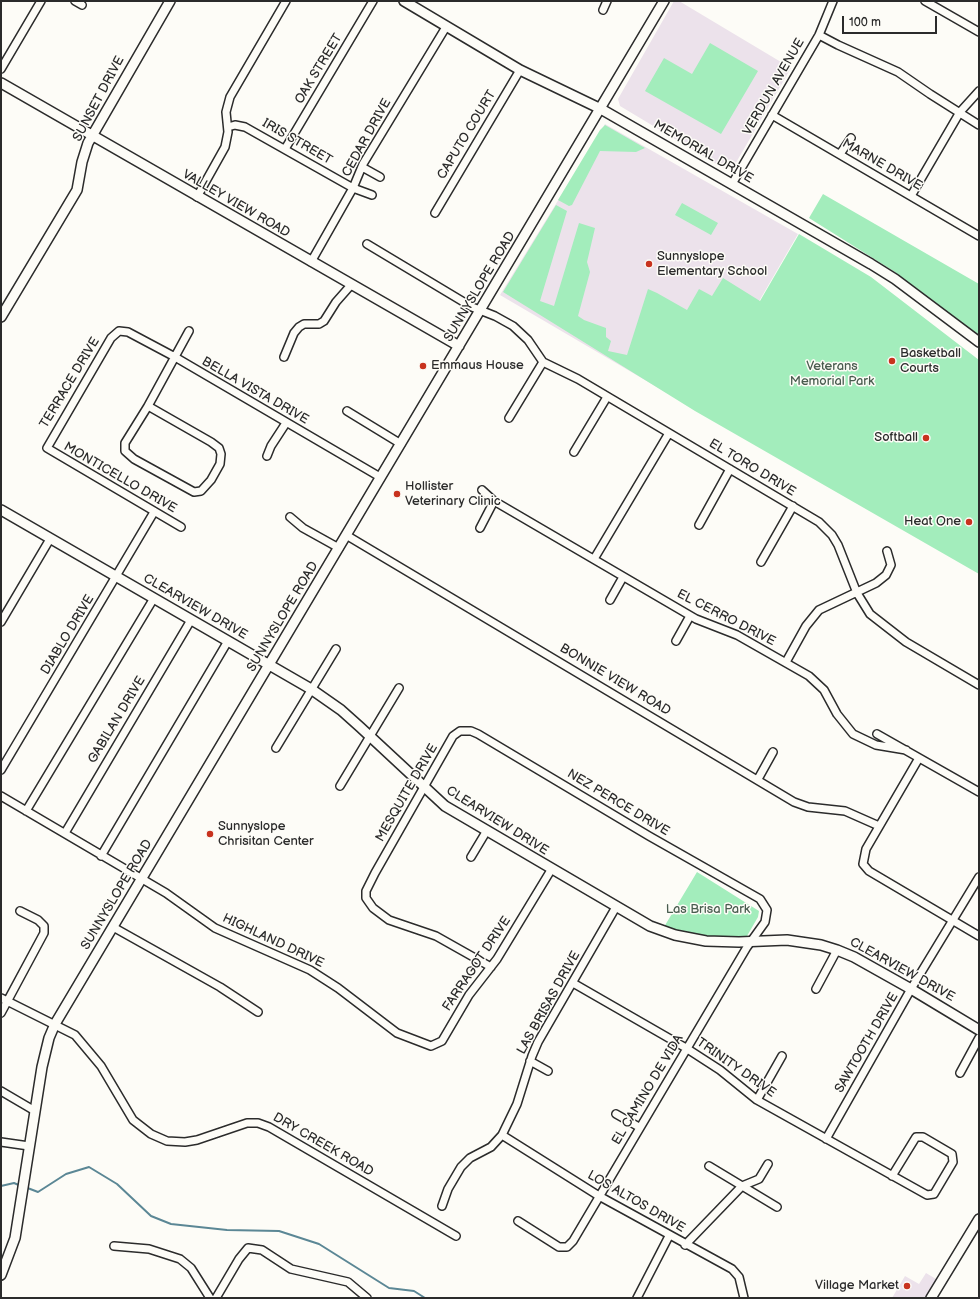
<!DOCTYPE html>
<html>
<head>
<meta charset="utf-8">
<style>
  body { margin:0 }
  #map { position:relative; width:980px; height:1299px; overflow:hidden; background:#fdfcf7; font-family:"Balsamiq Sans",sans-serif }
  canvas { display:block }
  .frame { position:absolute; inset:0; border:2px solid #2b2b2b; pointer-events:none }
  .scale { position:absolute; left:842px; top:16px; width:95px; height:18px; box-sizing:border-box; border:2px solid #2b2b2b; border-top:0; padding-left:5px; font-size:12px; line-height:14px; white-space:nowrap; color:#2b2b2b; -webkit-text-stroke:3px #fdfcf7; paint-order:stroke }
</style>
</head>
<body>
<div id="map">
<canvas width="980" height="1299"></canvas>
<div class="frame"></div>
<div class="scale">100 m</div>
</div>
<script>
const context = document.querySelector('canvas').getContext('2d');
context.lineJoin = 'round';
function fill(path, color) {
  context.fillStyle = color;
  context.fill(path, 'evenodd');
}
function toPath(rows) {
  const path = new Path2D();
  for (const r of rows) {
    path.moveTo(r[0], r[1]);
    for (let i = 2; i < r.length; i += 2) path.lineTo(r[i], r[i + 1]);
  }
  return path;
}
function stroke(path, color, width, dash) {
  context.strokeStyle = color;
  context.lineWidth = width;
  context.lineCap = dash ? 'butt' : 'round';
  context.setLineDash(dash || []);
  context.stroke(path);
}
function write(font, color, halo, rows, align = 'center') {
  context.font = font + ' "Balsamiq Sans",sans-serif';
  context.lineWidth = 3;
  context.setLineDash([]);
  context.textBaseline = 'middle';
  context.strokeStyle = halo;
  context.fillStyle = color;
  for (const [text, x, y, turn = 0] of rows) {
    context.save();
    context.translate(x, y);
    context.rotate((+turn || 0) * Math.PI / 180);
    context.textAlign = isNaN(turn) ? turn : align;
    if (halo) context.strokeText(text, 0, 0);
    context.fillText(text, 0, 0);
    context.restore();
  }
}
const built = toPath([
  [674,1,679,1,791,68,734,166,725,169,620,106,618,99],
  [605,124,798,234,696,410,500,295],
  [926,1273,936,1279,925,1298,892,1298,905,1276,919,1284]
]);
const green = toPath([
  [710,43,758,71,721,134,645,91,664,58,692,74],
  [605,125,645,148,636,152,600,151,572,205,569,206,558,200,600,130],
  [823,194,979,284,979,335,895,272,809,218],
  [682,203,718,223,711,235,675,215],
  [556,205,567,211,540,301,554,306,579,223,595,228,587,262,590,272,578,316,584,320,606,328,606,337,611,341,608,351,627,355,648,289,657,293,687,310,699,289,712,296,723,278,760,301,799,234,871,277,979,360,979,574,695,411,503,292],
  [697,872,759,911,758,917,747,936,711,939,679,934,664,927]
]);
const stream = toPath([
  [1,1186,14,1183,21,1186],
  [25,1187,38,1192,66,1174,89,1167,117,1184,151,1216,171,1224,227,1230,279,1231,319,1244,389,1288,414,1291,425,1298]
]);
const minor = toPath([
  [75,1,82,5],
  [925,1,979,32],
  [603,10,607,1],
  [819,35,838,45,898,72,930,94,979,125],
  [1,69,41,1],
  [772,115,979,236],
  [228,127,235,125,245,127,353,188,372,195],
  [285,149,373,1],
  [840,154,851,138],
  [362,167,380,177],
  [732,184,819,35,833,1],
  [911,196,960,112,979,91],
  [197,197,225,147,228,132,226,112,230,97,286,1],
  [435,213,520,70],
  [367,244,472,307,495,316,513,326,528,340,543,362,578,379,819,522,832,535,838,545,857,593,870,614,906,642,979,685],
  [311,262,353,188,363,164,446,27],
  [284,357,294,333,299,327,304,324,319,324,324,321,336,302,351,285],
  [148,406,211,442,219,448,221,454,220,464,211,480,201,491,194,492,134,459,125,451,125,443,148,406],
  [148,406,189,331],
  [347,411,401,444],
  [509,418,543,362],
  [574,452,607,397],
  [267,456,271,446,286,423],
  [482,490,494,501,696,619,737,635,809,676,824,690,837,714,853,734,876,745,906,750],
  [290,517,303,528,339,548],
  [699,525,730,469],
  [181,527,47,448,111,338,119,331,128,332,175,357,380,477],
  [480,528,494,501],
  [346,535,794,802,808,807,845,811,879,826],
  [594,559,669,433],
  [761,562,793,506],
  [610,600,623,577],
  [1,622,50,539],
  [676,641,690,616],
  [786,662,806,626,819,610,876,583,886,575,891,565,887,551],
  [877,734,979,792],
  [276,748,336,649],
  [919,758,866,849,863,864,869,871,979,936],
  [1,770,154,512],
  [758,779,773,752],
  [340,786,399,688],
  [1,796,166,893,215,928,310,970,338,988,397,1033,431,1046,442,1041,469,995,497,959,551,870],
  [26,811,154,598],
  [65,833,191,620],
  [101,856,228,641],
  [471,857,486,832],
  [113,927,220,987,258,1012],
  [491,967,436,936,389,920,373,908,366,898,366,891,375,873,453,736,460,731,471,731,478,734,649,836,760,899,767,910,765,922,747,947,573,1241,567,1247,559,1247,518,1221],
  [573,983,686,1048,720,1070,757,1100,927,1195,934,1194,953,1162,952,1154,923,1137,916,1137,892,1176],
  [816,989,837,950],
  [1,998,75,1035,101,1066,133,1120,151,1134,167,1141,185,1142,197,1140,247,1123,258,1123,269,1127,456,1236],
  [1,1013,44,933,44,926,38,920,20,911],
  [530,1061,548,1071],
  [960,1073,979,1038],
  [1,1091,35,1111],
  [757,1100,782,1056],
  [616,1114,639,1127],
  [502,1135,599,1196,732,1269,739,1277,744,1298],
  [826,1139,911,989,979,877],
  [1,1142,29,1146],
  [709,1166,777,1207],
  [442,1206,448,1189,461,1167,470,1158,491,1147,502,1135,517,1104,532,1056,538,1042,616,907],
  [685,1245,742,1186,759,1179,768,1164],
  [114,1246,149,1249,180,1259,191,1268,210,1298],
  [216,1298,239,1259,248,1248,262,1250,291,1269,348,1282,367,1298],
  [637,1298,669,1236]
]);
const tertiary = toPath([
  [404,1,520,70,601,109,871,264,895,279,979,342],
  [1,83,459,346],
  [1,317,77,190,82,162,88,143,170,1],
  [1,510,311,689,341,710,360,727,445,806,650,926,675,935,706,941,739,942,787,940,821,945,837,950,854,957,911,989,979,1030],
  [1,1275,15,1238,42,1067,49,1038,55,1024,664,1],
  [931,1298,979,1219]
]);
const markers = [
  [649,264,4,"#c8321e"],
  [892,361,4,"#c8321e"],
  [423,366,4,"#c8321e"],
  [926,438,4,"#c8321e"],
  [397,494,4,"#c8321e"],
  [969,522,4,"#c8321e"],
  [210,834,4,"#c8321e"],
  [907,1286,4,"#c8321e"]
];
const streetNames = [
  ["OAK STREET",319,69,-59],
  ["VERDUN AVENUE",774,87,-60],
  ["SUNSET DRIVE",99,99,-62],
  ["CAPUTO COURT",467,135,-59],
  ["CEDAR DRIVE",367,138,-61],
  ["IRIS STREET",297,142,30],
  ["MEMORIAL DRIVE",703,152,30],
  ["MARNE DRIVE",882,165,30],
  ["VALLEY VIEW ROAD",236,204,30],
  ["SUNNYSLOPE ROAD",480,287,-59],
  ["TERRACE DRIVE",70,383,-59],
  ["BELLA VISTA DRIVE",255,391,30],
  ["EL TORO DRIVE",752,468,31],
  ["MONTICELLO DRIVE",120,478,30],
  ["CLEARVIEW DRIVE",195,607,30],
  ["SUNNYSLOPE ROAD",283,617,-59],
  ["EL CERRO DRIVE",726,618,27],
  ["DIABLO DRIVE",68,635,-59],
  ["BONNIE VIEW ROAD",615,680,31],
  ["GABILAN DRIVE",117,720,-59],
  ["MESQUITE DRIVE",407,793,-60],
  ["NEZ PERCE DRIVE",618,803,31],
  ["CLEARVIEW DRIVE",497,821,32],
  ["SUNNYSLOPE ROAD",117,895,-59],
  ["HIGHLAND DRIVE",273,941,25],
  ["FARRAGOT DRIVE",477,964,-56],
  ["CLEARVIEW DRIVE",902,970,29],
  ["LAS BRISAS DRIVE",549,1003,-61],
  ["SAWTOOTH DRIVE",867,1043,-60],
  ["TRINITY DRIVE",736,1068,35],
  ["EL CAMINO DE VIDA",648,1090,-59],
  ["DRY CREEK ROAD",323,1145,30],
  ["LOS ALTOS DRIVE",636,1202,30]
];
const poiNames = [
  ["Sunnyslope",657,257],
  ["Elementary School",657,272],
  ["Basketball",900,354],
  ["Courts",900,369],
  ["Emmaus House",431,366],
  ["Softball",918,438,"right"],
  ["Hollister",405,487],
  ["Veterinary Clinic",405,502],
  ["Heat One",961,522,"right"],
  ["Sunnyslope",218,827],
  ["Chrisitan Center",218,842],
  ["Village Market",899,1286,"right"]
];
const parkNames = [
  ["Veterans",832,367],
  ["Memorial Park",832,382],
  ["Las Brisa Park",708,910]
];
fill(built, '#ece2eb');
fill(green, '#a3edbc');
stroke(stream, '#5b8795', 2);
stroke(minor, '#2b2b2b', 10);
stroke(tertiary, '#2b2b2b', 12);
stroke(minor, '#fdfcf7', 7);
stroke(tertiary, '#fdfcf7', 9);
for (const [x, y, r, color] of markers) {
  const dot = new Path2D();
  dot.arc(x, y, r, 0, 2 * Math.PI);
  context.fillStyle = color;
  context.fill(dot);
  stroke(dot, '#fdfcf7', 1.5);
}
write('13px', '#2b2b2b', '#fdfcf7', streetNames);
write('13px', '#2b2b2b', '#fdfcf7', poiNames, 'left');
write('13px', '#495c4f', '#fdfcf7', parkNames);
</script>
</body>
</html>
